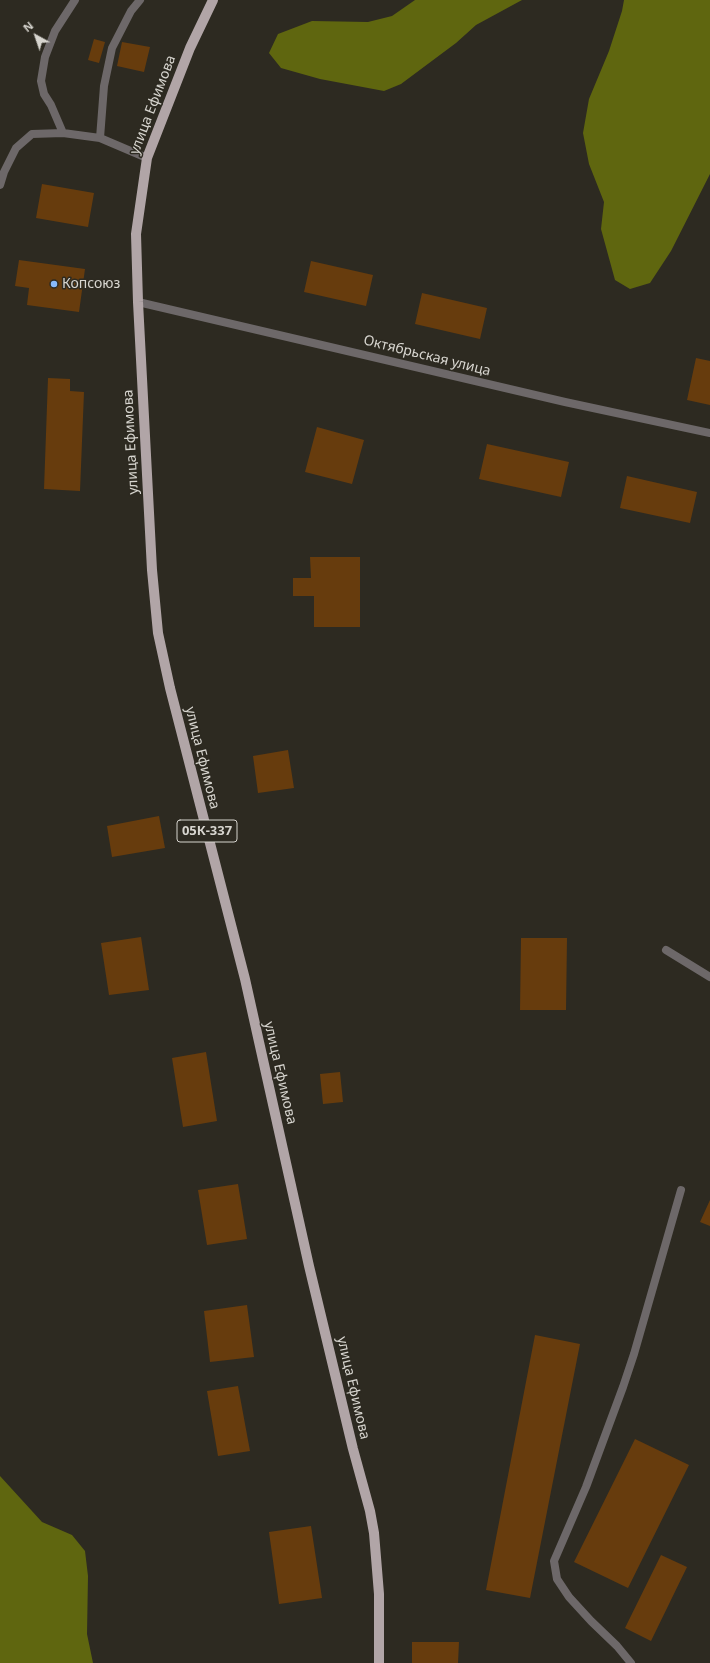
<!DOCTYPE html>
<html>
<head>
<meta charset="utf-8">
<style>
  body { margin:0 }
  #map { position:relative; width:710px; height:1663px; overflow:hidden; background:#2d2a21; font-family:"Noto Sans",sans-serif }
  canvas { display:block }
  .north { position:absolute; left:16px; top:16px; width:40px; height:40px; -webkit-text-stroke:3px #2d2a21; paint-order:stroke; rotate:320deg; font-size:11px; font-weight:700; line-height:16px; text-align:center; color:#d7d5cf }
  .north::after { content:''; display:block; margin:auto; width:14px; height:18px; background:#d7d5cf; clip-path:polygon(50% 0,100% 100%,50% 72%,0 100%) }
</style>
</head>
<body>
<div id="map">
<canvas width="710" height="1663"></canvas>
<div class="north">N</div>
</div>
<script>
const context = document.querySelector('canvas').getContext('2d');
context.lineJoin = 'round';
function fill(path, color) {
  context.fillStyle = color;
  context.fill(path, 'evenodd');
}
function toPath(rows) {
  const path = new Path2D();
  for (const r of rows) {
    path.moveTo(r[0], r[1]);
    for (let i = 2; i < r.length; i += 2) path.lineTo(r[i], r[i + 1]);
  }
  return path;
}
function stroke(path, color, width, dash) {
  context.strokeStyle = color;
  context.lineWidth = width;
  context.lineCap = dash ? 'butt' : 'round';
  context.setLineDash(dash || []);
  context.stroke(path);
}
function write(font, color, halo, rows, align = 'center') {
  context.font = font + ' "Noto Sans",sans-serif';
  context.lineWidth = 3;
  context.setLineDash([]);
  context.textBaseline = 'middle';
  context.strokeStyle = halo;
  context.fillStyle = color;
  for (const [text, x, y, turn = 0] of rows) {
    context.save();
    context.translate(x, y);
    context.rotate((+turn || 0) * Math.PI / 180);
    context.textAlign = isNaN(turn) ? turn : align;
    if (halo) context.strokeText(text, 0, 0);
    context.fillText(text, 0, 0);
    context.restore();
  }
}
const forest = toPath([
  [415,0,522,0,476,25,456,43,401,84,384,91,320,79,281,68,269,53,278,34,312,21,368,22,392,16],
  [624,0,710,0,710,174,671,251,650,283,630,289,615,280,601,229,604,202,589,164,583,133,589,99,609,51,622,11],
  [0,1476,42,1522,72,1535,85,1551,88,1576,87,1634,93,1663,0,1663]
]);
const building = toPath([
  [94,39,105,42,99,63,88,60],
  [122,42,150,47,144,72,117,66],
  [42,184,94,193,88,227,36,218],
  [19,260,85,269,79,312,27,305,29,288,15,286],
  [311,261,373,275,366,306,304,292],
  [422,293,487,308,480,339,415,324],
  [696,358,710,361,710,405,687,400],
  [48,378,70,379,70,391,84,392,80,491,44,489],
  [317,427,364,440,352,484,305,472],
  [487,444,569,462,561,497,479,479],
  [627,476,697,492,690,523,620,508],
  [310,557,360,557,360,627,314,627,314,596,293,596,293,578,311,578],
  [288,750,294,788,258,793,253,756],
  [159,816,165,848,112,857,107,826],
  [141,937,149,990,109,995,101,943],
  [521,938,567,938,566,1010,520,1010],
  [206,1052,217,1121,183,1127,172,1058],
  [340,1072,343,1102,323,1104,320,1074],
  [238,1184,247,1239,207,1245,198,1190],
  [710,1200,710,1226,700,1222],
  [247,1305,254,1357,210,1362,204,1311],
  [535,1335,580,1344,530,1598,486,1590],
  [238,1386,250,1451,218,1456,207,1391],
  [635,1439,689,1465,628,1588,574,1562],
  [311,1526,322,1598,279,1604,269,1532],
  [661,1555,687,1567,651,1641,625,1628],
  [412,1642,459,1642,458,1663,412,1663]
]);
const service = toPath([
  [63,133,51,105,44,94,41,81,45,57,55,31,75,0],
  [100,138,104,86,112,48,131,11,140,0],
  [0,185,4,172,16,148,32,134,63,133,100,138,147,158],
  [666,950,710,977],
  [631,1663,617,1646,591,1621,569,1597,557,1579,554,1561,586,1487,623,1387,634,1354,681,1190]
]);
const tertiary = toPath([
  [138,302,565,402,710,433]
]);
const primary = toPath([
  [213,0,190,48,147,158,136,234,138,302,152,570,158,633,170,688,245,979,309,1266,353,1449,370,1511,374,1533,379,1594,379,1663]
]);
const markers = [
  [54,284,4,"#88bafc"]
];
const shields = [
  [207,831,60]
];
const shieldNames = [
  ["05К-337",207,831]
];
const streetNames = [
  ["улица Ефимова",153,105,-69],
  ["Октябрьская улица",427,356,14],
  ["улица Ефимова",131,442,-93],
  ["улица Ефимова",202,758,76],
  ["улица Ефимова",280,1073,77],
  ["улица Ефимова",353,1388,77]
];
const poiNames = [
  ["Копсоюз",62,284]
];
fill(forest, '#5f660f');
fill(building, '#673c0d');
stroke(service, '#6d6869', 8);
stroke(tertiary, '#6d6869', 8);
stroke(primary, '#b1a5a7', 10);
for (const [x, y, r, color] of markers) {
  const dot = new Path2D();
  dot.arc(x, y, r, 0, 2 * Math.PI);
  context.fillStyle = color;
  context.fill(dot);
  stroke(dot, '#2d2a21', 1.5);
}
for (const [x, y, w] of shields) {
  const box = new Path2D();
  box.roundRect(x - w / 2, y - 11, w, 22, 3);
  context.fillStyle = '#2d2a21';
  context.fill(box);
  stroke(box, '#d7d5cf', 1);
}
write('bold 13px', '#d7d5cf', null, shieldNames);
write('14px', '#d7d5cf', '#2d2a21', streetNames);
write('14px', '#d7d5cf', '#2d2a21', poiNames, 'left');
</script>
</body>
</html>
